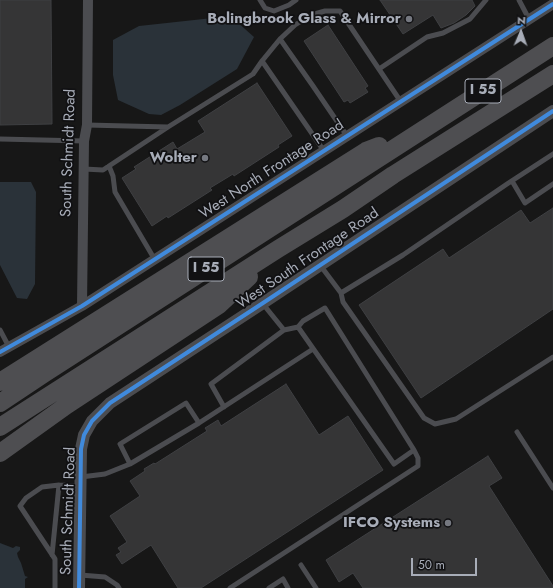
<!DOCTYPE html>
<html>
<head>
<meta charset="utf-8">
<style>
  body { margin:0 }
  #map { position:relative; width:553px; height:588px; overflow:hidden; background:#171717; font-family:Jost,sans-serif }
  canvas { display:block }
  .north { position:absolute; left:501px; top:12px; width:40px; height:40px; -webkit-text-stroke:3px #111113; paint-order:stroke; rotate:2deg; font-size:11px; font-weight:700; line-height:16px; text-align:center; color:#a8adb8 }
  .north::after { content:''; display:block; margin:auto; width:14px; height:18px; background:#a8adb8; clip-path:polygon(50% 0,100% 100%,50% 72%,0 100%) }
  .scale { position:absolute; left:411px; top:558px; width:66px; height:18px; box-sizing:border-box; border:2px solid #a8adb8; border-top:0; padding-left:5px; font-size:12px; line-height:14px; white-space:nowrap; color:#a8adb8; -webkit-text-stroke:3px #111113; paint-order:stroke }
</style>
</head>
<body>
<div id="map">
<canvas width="553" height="588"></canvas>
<div class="north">N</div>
<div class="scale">50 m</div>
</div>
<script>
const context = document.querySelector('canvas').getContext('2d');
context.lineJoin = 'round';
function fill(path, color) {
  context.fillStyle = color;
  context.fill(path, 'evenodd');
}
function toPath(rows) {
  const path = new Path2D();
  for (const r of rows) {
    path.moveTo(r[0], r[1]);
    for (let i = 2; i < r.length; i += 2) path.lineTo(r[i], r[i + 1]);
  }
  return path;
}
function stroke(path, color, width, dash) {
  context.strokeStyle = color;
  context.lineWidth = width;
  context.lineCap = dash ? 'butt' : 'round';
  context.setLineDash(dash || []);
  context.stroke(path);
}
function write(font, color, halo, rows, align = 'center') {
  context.font = font + ' Jost,sans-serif';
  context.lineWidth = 3.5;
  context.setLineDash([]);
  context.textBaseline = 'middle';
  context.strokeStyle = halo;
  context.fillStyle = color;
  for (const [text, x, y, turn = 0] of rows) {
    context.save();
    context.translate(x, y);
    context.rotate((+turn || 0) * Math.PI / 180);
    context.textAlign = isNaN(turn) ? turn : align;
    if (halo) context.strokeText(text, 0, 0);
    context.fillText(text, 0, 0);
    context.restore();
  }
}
const water = toPath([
  [222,17,236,21,254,37,237,69,180,105,161,115,149,114,118,100,113,75,113,40,139,26],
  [0,182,31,182,36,192,35,284,27,299,17,298,0,265],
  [0,543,13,548,16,546,20,547,20,550,17,553,18,557,21,563,25,576,28,577,25,579,25,588,0,588]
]);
const building = toPath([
  [0,0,51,0,52,124,0,125,0,0],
  [380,0,472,0,475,6,466,15,454,23,441,28,433,15,403,34,380,0],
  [328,25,368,86,365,88,368,92,350,103,348,100,344,102,304,41,328,25],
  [257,83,292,136,278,145,279,147,234,176,233,174,210,188,212,190,168,218,167,216,152,226,122,178,136,169,134,167,173,142,177,149,205,132,198,121,257,83],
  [553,208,553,309,421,398,359,305,443,249,449,258,521,210,530,223,553,208],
  [286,384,319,435,348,416,383,470,201,588,178,588,151,545,122,564,116,555,121,552,118,548,127,542,110,516,140,496,130,481,145,471,144,469,154,463,155,464,207,431,205,428,218,420,221,426,286,384],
  [488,456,502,478,489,486,553,586,553,588,363,588,353,573,339,582,326,560,488,456]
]);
const service = toPath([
  [260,0,265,8,274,11,289,5,296,0],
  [519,0,529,19],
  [280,39,295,25,311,15,325,11,340,11,401,102],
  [262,61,280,39,313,86,347,136],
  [379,69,427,37,443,33,470,19,486,0],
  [87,125,168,127],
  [0,139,84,141],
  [109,166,113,176,115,192,155,260],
  [84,169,103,170,109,166,168,127,253,74,262,61,324,151],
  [512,181,525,203,553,184],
  [320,265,341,293,403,255,507,184,553,154],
  [341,293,343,302,424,418,435,424,456,419,553,357],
  [263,304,284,330,298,327,394,464,414,450,325,308,303,321,298,327],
  [0,330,9,347],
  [224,407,211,384,284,330],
  [517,432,553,488],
  [130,464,120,444,186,403,199,423],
  [81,477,105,474,130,464,199,423,313,349],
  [52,555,59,485],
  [301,565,316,588],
  [80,575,105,577,117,585,119,588],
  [55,588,55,559,20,506,26,498,42,487,59,485,80,486],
  [230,588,418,466,418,458,414,450],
  [269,588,283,579,288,588]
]);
const minor = toPath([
  [82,306,84,141,87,125,88,0],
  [0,352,82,306,553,4]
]);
const tertiary = toPath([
  [79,588,81,449,84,435,92,421,110,403,263,303,553,111]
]);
const motorway = toPath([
  [0,382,366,151,379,146],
  [0,403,45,373,553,46],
  [0,427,278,249,343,209,393,175,553,74],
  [0,453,67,405,219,305,249,277]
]);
const cycleway = toPath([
  [0,352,82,306,553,4],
  [79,588,81,449,84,435,92,421,110,403,263,303,553,111]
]);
const markers = [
  [409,19,4,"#757880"],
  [205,158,4,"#757880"],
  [448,523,4,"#757880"]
];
const shields = [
  [483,91,36],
  [206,269,36]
];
const shieldNames = [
  ["I 55",483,91],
  ["I 55",206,269]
];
const poiNames = [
  ["Bolingbrook Glass & Mirror",401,19],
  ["Wolter",197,158],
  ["IFCO Systems",440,523]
];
const streetNames = [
  ["South Schmidt Road",69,153,-88],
  ["West North Frontage Road",272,170,-33],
  ["West South Frontage Road",308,259,-34],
  ["South Schmidt Road",69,511,-88]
];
fill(water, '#2a3239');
fill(building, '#353536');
stroke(building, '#3f4043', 1);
stroke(service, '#4b4c50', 5);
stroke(minor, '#4b4c50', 10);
stroke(tertiary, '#4b4c50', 12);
stroke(motorway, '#4e4e51', 18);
stroke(cycleway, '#408adc', 4);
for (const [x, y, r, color] of markers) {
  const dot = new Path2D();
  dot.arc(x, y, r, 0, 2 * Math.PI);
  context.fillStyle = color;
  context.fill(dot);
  stroke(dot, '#111113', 1.5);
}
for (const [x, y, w] of shields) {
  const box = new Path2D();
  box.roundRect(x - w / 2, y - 12, w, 24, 3);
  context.fillStyle = '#111113';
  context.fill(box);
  stroke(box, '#a8adb8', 1);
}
write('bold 14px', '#a8adb8', null, shieldNames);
write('bold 15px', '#a8adb8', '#111113', poiNames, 'right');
write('15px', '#a8adb8', '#111113', streetNames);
</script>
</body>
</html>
